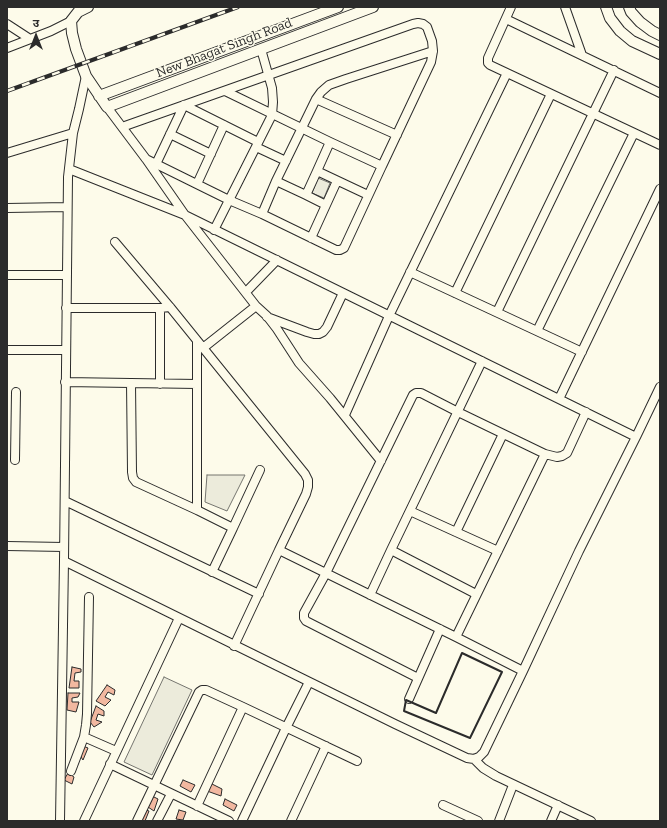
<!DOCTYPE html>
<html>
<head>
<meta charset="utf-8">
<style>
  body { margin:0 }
  #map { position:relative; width:667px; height:828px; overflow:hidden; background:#fdfbea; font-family:"Zilla Slab","Noto Sans Devanagari",serif }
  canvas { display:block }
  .frame { position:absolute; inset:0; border:8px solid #2b2b2b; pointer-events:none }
  .north { position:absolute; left:16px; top:16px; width:40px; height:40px; -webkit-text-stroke:3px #fdfbea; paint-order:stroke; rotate:0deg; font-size:11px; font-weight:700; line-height:16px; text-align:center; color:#2b2b2b }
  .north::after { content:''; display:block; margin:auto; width:14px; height:18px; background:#2b2b2b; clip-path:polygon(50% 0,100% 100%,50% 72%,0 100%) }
</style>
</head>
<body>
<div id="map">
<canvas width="667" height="828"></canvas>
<div class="frame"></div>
<div class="north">उ</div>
</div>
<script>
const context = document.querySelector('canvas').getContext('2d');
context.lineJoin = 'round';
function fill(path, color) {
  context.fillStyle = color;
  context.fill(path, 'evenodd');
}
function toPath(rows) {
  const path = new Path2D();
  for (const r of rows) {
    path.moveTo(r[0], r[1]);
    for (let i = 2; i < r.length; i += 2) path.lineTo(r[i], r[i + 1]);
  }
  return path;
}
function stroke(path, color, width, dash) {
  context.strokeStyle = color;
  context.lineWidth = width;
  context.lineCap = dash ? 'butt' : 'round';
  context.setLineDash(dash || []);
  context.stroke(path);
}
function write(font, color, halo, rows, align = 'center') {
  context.font = font + ' "Zilla Slab",serif';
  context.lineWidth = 3;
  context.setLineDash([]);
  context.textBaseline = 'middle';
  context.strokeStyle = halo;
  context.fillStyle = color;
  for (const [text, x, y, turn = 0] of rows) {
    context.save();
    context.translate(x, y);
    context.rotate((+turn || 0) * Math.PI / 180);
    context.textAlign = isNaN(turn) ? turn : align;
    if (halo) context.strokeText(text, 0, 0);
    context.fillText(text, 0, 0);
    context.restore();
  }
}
const green = toPath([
  [318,178,330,183,324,198,312,193,318,178],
  [207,475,245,475,227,511,205,502,207,475],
  [164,677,192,690,152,775,124,762,164,677]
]);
const building = toPath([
  [72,667,81,669,81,672,75,673,74,681,79,681,79,688,69,688,72,667],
  [107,685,115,690,114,695,108,692,105,697,111,700,105,706,96,701,107,685],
  [68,693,80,693,78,697,72,698,72,702,79,702,76,712,67,710,68,693],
  [96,706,104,711,104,716,98,714,96,720,102,722,94,727,90,722,96,706],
  [83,746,88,748,83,760,81,757,83,746],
  [68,773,74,777,72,784,64,780,68,773],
  [183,780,195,785,191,792,180,786,183,780],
  [210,783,222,789,221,796,207,791,210,783],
  [152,796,158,799,154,811,148,807,152,796],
  [225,799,237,805,234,811,223,805,225,799],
  [146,810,149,811,145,821,140,821,146,810],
  [179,810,186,812,183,820,176,819,179,810]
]);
const minor = toPath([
  [511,7,488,58,488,63,490,65,660,145],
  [565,7,582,55],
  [506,19,660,93],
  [7,24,30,39],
  [7,48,51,31,71,21],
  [86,76,79,109,73,133,68,177,64,561,395,724,467,758,474,759,479,757,484,752,523,671,579,551,636,437],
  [316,99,397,135],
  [107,107,146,159,185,215,636,437,660,387],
  [122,127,413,24,418,23,423,24,427,27,432,41,433,51,431,62,382,166],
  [170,134,211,154],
  [330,142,317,171,368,195],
  [256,147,286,161],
  [7,153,73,133],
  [146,159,229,200,262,214,336,250,340,250,344,248,382,166,330,142,225,91],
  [156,164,184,105,258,142],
  [69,169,185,215,256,306,203,348],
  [276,181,306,195,317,171],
  [197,184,224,125],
  [306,195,326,205,337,181],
  [7,208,67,207],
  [262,214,276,181,316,99,321,92,329,85,346,79,433,51],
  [214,230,272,115,273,102,272,88,261,49],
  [311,238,326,205],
  [115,242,170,307,305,474,308,480,308,487,306,494,279,550],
  [410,272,582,352],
  [7,275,66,275],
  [246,292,277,260],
  [455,293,551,94],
  [256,306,267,316,277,329,299,363,330,398,381,461],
  [66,308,160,308,170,307],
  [160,308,160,384],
  [497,312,614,70],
  [267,317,307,332,314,334,319,334,323,332,327,327,343,293],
  [537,331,634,133],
  [7,350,66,350],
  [65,382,197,384],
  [131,383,132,472,133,478,136,482,197,510,197,341],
  [559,399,660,189],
  [345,415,389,316,507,73],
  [15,460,16,392],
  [65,501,259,594],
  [197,510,233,528,260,470],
  [410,511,456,532],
  [7,546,64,547],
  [391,550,476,594],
  [498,551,456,532,503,434],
  [212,572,233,528],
  [370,595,391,550,482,361],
  [456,637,545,454,557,457,562,456,567,453,586,412],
  [234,646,279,550,456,637,523,671],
  [418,678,306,621,304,618,304,613,326,573,413,395,416,393,421,393,458,412,545,454],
  [409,699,440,629],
  [84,737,116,751],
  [474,759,483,768,496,776,591,821],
  [110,764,229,821],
  [71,771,84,737,86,725,87,714,89,597],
  [443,805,478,821],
  [197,806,243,707],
  [60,821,64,561],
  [84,821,179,618],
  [137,821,199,692,202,690,206,690,243,707,357,761],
  [157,821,171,794],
  [242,821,286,728,309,682],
  [291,821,326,746],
  [499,821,513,785],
  [551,821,558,805]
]);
const tertiary = toPath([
  [88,7,78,12,71,21,72,33,76,49,86,76,107,107,373,7],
  [606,7,610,18,620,31,632,41,660,54],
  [629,7,631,12,640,22,652,31,660,35],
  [99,96,338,7]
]);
const rail = toPath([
  [7,91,238,7]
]);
const wall = toPath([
  [462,653,502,672,470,738,404,711,406,700,436,713,462,653]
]);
const streetNames = [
  ["New Bhagat Singh Road",224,48,-21]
];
fill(green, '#ecebdb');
stroke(green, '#74746e', 1);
fill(building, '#f2b8a0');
stroke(building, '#2b2b2b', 1);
stroke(minor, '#2b2b2b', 10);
stroke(tertiary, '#2b2b2b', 12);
stroke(minor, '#fdfbea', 8);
stroke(tertiary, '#fdfbea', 10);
stroke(rail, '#2b2b2b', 4);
stroke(rail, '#fdfbea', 2.5, [8]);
stroke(wall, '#2b2b2b', 2);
write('14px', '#2b2b2b', '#fdfbea', streetNames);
</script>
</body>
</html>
